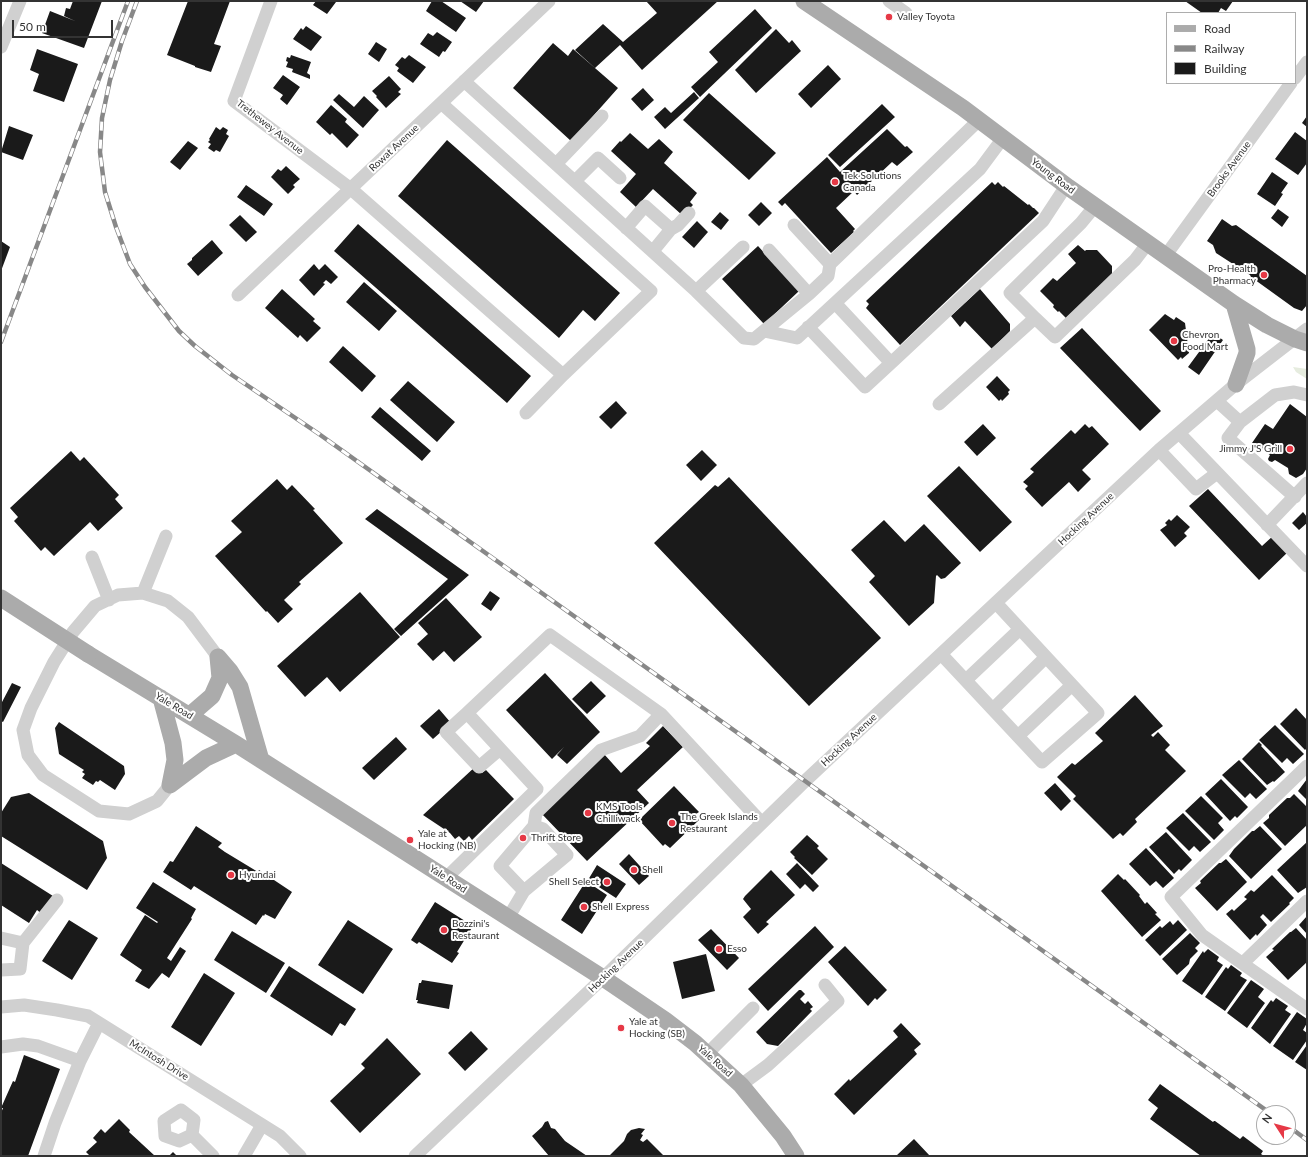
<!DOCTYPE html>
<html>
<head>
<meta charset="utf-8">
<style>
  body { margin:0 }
  #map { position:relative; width:1308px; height:1157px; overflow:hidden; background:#fff; font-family:Lato,sans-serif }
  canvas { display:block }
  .frame { position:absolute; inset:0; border:2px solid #333; pointer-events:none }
  .legend { position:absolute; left:1166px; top:12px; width:130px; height:72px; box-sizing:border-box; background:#fff; border:1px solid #adadad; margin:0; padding:5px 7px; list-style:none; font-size:12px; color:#333 }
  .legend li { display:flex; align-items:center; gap:8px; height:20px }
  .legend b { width:20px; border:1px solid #adadad }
  .north { position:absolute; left:1256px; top:1105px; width:40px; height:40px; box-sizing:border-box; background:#fff; border:1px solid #adadad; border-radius:50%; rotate:306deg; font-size:11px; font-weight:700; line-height:16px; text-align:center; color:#333 }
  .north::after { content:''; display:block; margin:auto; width:14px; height:18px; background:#e63946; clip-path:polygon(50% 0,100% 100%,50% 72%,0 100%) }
  .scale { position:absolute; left:12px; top:20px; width:101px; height:18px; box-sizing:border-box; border:2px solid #333; border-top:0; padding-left:5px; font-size:12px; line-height:14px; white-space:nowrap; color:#333; -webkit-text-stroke:3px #fff; paint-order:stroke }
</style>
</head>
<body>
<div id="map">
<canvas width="1308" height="1157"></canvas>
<div class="frame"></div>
<ul class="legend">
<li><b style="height:5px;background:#ababab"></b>Road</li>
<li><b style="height:5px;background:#888"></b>Railway</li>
<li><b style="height:11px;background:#1a1a1a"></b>Building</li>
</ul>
<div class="north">N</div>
<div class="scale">50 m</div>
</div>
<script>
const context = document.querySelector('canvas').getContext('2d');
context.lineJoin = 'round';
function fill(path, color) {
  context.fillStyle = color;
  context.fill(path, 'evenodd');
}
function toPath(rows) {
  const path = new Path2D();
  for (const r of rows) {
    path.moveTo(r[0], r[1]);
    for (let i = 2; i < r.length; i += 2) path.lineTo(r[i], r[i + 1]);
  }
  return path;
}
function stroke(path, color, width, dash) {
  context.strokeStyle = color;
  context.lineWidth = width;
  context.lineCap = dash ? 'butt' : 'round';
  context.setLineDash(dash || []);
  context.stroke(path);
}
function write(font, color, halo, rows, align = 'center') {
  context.font = font + ' Lato,sans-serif';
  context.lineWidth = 4;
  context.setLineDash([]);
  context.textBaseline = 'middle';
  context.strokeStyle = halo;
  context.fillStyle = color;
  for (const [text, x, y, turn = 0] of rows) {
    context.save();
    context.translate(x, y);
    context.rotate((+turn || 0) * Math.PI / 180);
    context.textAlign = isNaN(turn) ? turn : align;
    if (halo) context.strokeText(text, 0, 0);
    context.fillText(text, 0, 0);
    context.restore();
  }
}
const green = toPath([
  [1293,367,1307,369,1307,379,1296,372]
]);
const building = toPath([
  [73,1,102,1,84,48,42,33,50,11,75,21,64,16,66,8,70,9],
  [188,1,230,1,214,44,221,46,211,72,195,67,195,66,167,55],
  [316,1,335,1,336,2,327,14,313,5],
  [432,1,441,1,466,18,456,32,426,11],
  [460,1,484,1,476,12],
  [646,1,718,1,642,70,620,45,595,68,575,50,603,24,623,42,657,13],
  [1185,1,1233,1,1226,11,1221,8,1218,13,1202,13],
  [755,9,772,28,700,97,691,87,718,62,709,52],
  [306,26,322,37,311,51,293,39,301,28,303,30],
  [776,29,789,43,792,40,801,51,756,93,735,70],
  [437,32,452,42,445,52,443,51,439,57,420,44,428,33,433,36],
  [376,42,387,49,379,62,368,54],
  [553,43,568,56,573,49,618,88,571,141,513,88],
  [37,49,78,64,64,102,33,91,39,74,30,70],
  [291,55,311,62,307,73,310,75,310,79,292,72,293,69,286,67,288,62,286,61,287,57,290,58],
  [409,55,426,67,413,83,397,71,399,68,395,65,402,57,405,59],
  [828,65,841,79,811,108,798,94],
  [283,75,300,87,287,105,280,99,283,95,273,88],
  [389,76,401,89,398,92,401,94,386,108,376,97,377,96,372,91],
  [643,88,654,100,642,111,631,99],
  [694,92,699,98,665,129,654,117,665,107,671,113],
  [709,93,776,153,749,180,683,120],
  [339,94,354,107,364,96,379,110,363,128,333,100],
  [882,104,895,117,840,167,828,155],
  [331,105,347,119,345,122,359,135,347,148,332,133,330,135,316,122],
  [1307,116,1307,127,1302,123],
  [9,126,33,135,23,160,1,152],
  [216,127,220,130,223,127,228,130,226,134,229,136,220,152,216,150,214,152,208,148,211,144,208,142,210,140,209,139],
  [887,129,905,147,907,146,913,152,897,166,892,162,857,195,854,191,836,208,855,229,853,231,854,232,831,253,785,203,782,206,778,202,827,157,840,172],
  [1295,132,1307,141,1307,163,1298,175,1275,159],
  [630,133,648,149,659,139,673,152,664,163,697,193,690,202,693,205,687,211,682,215,653,189,636,207,620,192,636,174,611,151,620,141,621,142],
  [447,140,620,293,595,321,583,310,559,338,398,196],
  [188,141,198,148,180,170,170,162],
  [286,166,300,179,293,185,295,187,288,194,271,177,278,169,281,171],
  [1272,172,1288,183,1281,193,1283,194,1275,206,1257,194],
  [992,182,995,185,998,182,1003,187,1004,186,1028,205,1029,204,1033,208,1034,208,1039,213,900,345,866,308,869,304,866,301],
  [246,185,273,204,264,216,237,197],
  [761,202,772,213,759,226,748,215],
  [1278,209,1289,217,1282,227,1271,218],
  [720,212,729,220,721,230,711,222],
  [240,215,257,232,246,242,229,225],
  [1222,219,1232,226,1236,225,1307,276,1307,305,1302,311,1294,308,1251,277,1250,275,1216,253,1213,245,1207,241],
  [697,221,708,232,694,248,682,237],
  [358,224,531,376,507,403,334,251],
  [212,240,223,253,198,276,187,264,192,260,192,258],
  [1,241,10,247,1,271],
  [1078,245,1085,251,1086,250,1097,250,1112,266,1112,276,1066,318,1059,311,1058,312,1053,307,1054,305,1040,291,1053,278,1057,281,1076,263,1068,254],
  [758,246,799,291,764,324,722,279],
  [314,264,319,270,325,264,338,277,331,284,326,280,323,283,325,284,314,296,299,280],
  [364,282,397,311,379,331,346,302],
  [282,289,315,319,313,321,321,328,307,342,300,335,298,338,265,308],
  [980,289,1010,324,1010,331,992,349,965,321,960,327,951,316],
  [1165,314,1174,320,1176,317,1185,323,1189,353,1182,359,1181,357,1178,360,1149,330],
  [1082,328,1161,411,1140,431,1060,348],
  [1213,333,1223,340,1199,375,1188,367],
  [343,346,376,376,362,392,329,362],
  [997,376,1010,390,1008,392,1009,394,1002,401,1001,399,999,401,986,387],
  [408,381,455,422,437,442,390,400],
  [616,401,627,413,611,429,599,417],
  [1290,404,1307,417,1307,468,1303,474,1296,478,1289,474,1288,468,1275,460,1272,462,1269,461,1268,459,1270,455,1252,443,1265,424,1273,429],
  [380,407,431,451,422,461,371,417],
  [983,424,996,438,977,456,964,442],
  [1085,424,1089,428,1092,426,1109,444,1082,470,1091,479,1078,492,1069,482,1042,507,1025,489,1028,486,1023,482,1034,472,1030,469,1071,430,1075,434],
  [702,450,717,465,701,481,686,465],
  [71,451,80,461,84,457,119,495,115,499,123,508,98,531,90,522,54,556,45,547,41,551,14,521,18,517,10,508],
  [959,466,1012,522,980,552,927,496],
  [729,477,881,638,809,706,654,543,715,485,718,487],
  [277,479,287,490,292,485,315,509,313,510,343,543,299,582,301,584,284,600,293,609,278,623,267,611,266,612,215,556,242,532,231,521],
  [1208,489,1262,546,1274,535,1289,551,1259,580,1189,506],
  [377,509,469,575,401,636,394,629,448,579,365,519],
  [1303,512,1307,517,1307,523,1299,530,1292,523],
  [1177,515,1190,527,1184,533,1187,536,1175,547,1160,530,1167,525,1165,523,1169,519,1171,521],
  [884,520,905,542,924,524,961,563,945,578,941,579,937,575,936,576,934,603,909,626,869,582,875,576,851,550],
  [490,591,500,598,491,611,481,604],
  [360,592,400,637,340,692,327,677,305,697,277,666],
  [446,598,482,637,454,662,444,651,433,661,417,644,428,634,418,623],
  [545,673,600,732,567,764,557,755,564,747,552,759,506,710],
  [591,681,606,696,587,714,572,699],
  [12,683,21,687,3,722,1,721,1,704],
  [1135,695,1163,726,1151,735,1153,737,1158,732,1170,745,1165,750,1186,771,1135,819,1137,822,1123,836,1120,833,1113,839,1073,799,1076,796,1057,777,1072,763,1075,765,1103,741,1095,733],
  [1296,708,1307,720,1307,748,1305,750,1280,724],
  [439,709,451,723,433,739,420,726],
  [59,722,124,766,125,774,115,790,100,780,98,782,96,781,93,785,82,778,85,774,82,772,84,770,59,754,55,728],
  [1275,725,1304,754,1293,764,1287,758,1282,763,1259,740],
  [663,726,683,747,637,790,649,803,587,861,541,813,604,754,621,773,650,746,646,743],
  [396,737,407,749,374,780,362,768],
  [1259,742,1262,745,1261,746,1285,772,1274,782,1273,781,1267,785,1242,759],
  [1239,760,1267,789,1256,799,1250,793,1245,798,1222,775],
  [476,766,482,773,486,770,514,799,472,840,469,836,464,841,459,836,455,839,450,833,423,815],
  [1221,779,1248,807,1237,818,1235,816,1230,821,1205,794],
  [1307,779,1307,800,1298,791],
  [1055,783,1071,801,1061,811,1044,793],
  [674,786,699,812,696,814,700,819,670,848,665,844,663,846,639,820],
  [29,793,103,841,107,858,87,890,1,836,1,813,11,797],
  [1294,794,1307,807,1307,825,1285,846,1263,823,1269,818,1269,815,1287,798,1290,798],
  [1201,796,1223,818,1218,823,1224,830,1214,840,1185,811],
  [1183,813,1211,842,1200,852,1194,846,1189,851,1166,828],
  [196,826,222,843,218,847,225,852,258,872,259,870,292,892,275,919,265,914,264,916,263,915,256,925,194,886,191,890,163,872,170,861,173,862],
  [1260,826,1282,849,1251,879,1229,856,1234,849,1252,831,1254,831],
  [1166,832,1192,860,1181,871,1179,869,1174,874,1149,847],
  [807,835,819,846,817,848,828,859,812,875,794,858,795,857,790,852],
  [1307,842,1307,887,1298,893,1277,870],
  [1146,848,1174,878,1163,888,1156,881,1150,886,1129,864],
  [629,854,649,876,639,885,619,864],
  [1226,859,1247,882,1217,911,1195,888,1201,883,1200,881,1219,863,1221,863],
  [1,863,53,896,42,914,37,910,29,923,1,905],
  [797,863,819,886,813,892,805,884,800,889,786,874],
  [597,865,626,884,616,898,588,880],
  [771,870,795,895,766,922,769,924,758,934,743,917,751,909,743,899,745,896],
  [1118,874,1124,880,1125,879,1140,895,1139,896,1145,904,1147,902,1157,913,1155,914,1161,920,1142,937,1101,891],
  [1272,875,1294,898,1289,903,1290,904,1271,922,1263,914,1260,917,1267,925,1257,936,1256,934,1250,940,1226,914,1232,909,1234,911,1236,909,1247,899,1244,897,1251,890,1254,892],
  [586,881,607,895,582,934,561,920],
  [153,882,196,909,191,918,192,919,167,958,171,961,180,947,186,951,169,978,162,973,149,989,135,981,142,970,120,955,145,915,157,923,158,922,136,908],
  [435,902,473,926,457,952,459,953,452,963,419,942,417,944,411,940],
  [1307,916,1307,934,1299,925],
  [69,920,98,938,72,980,42,961],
  [348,920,393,949,363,994,318,965],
  [1178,920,1187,930,1160,956,1145,940,1160,926,1162,928,1170,921,1173,925],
  [815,926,834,947,768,1011,748,989],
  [1296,928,1307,940,1307,962,1288,980,1266,957,1274,950,1272,949,1290,932,1291,932],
  [711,929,739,958,727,970,698,940],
  [232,931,285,963,266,993,214,960],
  [1190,933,1200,943,1195,948,1198,951,1190,959,1189,964,1177,975,1162,959],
  [845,946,887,990,877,1000,875,998,868,1006,828,962],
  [1208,949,1219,957,1217,961,1223,965,1202,995,1182,981,1203,951,1204,953],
  [706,954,715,991,682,999,673,962],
  [1231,965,1242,973,1240,976,1247,980,1225,1011,1205,997,1226,967,1228,969],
  [289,966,356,1009,345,1026,340,1023,332,1036,270,996],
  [204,973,235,993,201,1046,171,1027],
  [422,980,453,985,449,1009,417,1003,418,1000,416,1000,419,983,421,983],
  [1251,980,1264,989,1258,997,1265,1003,1247,1028,1227,1013],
  [799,990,801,990,805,994,800,999,805,1004,808,1001,813,1007,810,1009,812,1011,778,1046,767,1044,756,1032],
  [1276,998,1288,1006,1285,1010,1291,1014,1270,1044,1251,1028,1271,1000,1273,1002],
  [1297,1012,1307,1019,1307,1023,1303,1030,1307,1033,1307,1040,1293,1060,1273,1046],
  [901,1023,921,1044,914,1050,917,1054,854,1115,834,1094,849,1079,850,1081,898,1037,893,1031],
  [471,1031,488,1049,465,1071,448,1053],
  [387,1038,421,1074,360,1133,330,1101,365,1068,361,1064],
  [1307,1045,1307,1070,1295,1062],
  [24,1055,60,1069,28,1156,1,1156,1,1113,3,1108,1,1108,13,1081,15,1082],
  [1160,1084,1213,1122,1214,1121,1215,1121,1240,1139,1243,1136,1263,1151,1261,1154,1264,1156,1201,1156,1150,1119,1158,1108,1148,1100],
  [119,1119,130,1130,129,1132,155,1156,90,1156,86,1152,97,1142,93,1138,101,1129,105,1133],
  [548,1121,551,1128,555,1129,565,1141,587,1156,549,1156,532,1136,542,1127,545,1122],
  [639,1128,645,1129,641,1134,643,1135,640,1140,643,1142,647,1139,664,1156,609,1156,624,1141,627,1134,631,1130],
  [914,1139,930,1156,896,1156],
  [173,1152,177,1156,169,1156]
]);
const minor = toPath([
  [271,1,234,101,351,189,563,375,651,291,441,103],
  [889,1,906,13],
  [1,47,20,1],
  [1295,78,1307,62],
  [464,81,696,291,744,338,754,339,809,294,769,250],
  [556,164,602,116],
  [575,181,598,158,620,178],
  [794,225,830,264,828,276,809,294],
  [626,228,645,206,671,229,653,251],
  [671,229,678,225,689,213],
  [1166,255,1291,83],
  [830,264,979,120],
  [696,291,743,247],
  [238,295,549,1],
  [835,303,891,363,1043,221,1066,186],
  [1035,318,1055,337,1135,260,1148,243],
  [808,327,865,387,891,363],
  [764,331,797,338,980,169,1003,138],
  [1217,401,1240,422],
  [939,404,1035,318,1010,293,1081,223,1095,206],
  [526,413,563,375],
  [1179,433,1307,566],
  [1159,450,1196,489,1217,473],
  [1295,497,1228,438,1240,422,1275,395,1294,392,1307,395],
  [1267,525,1307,483],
  [92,557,109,600],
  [143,593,166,536],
  [941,654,1042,762,1098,713,996,603],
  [966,680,1020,629],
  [993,709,1046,657],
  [467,713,446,732,479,767,500,749],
  [1018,736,1072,685],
  [1307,766,1171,897,1202,935,1307,1009],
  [170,785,157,801,129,814,99,811,43,775,28,755,23,730,31,708,54,662,73,632,95,606,118,595,143,593,168,601,188,617,218,657],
  [534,826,536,813,601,750,640,736,661,714,762,823],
  [446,878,537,789,467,713,550,635,661,714],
  [508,918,524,891,500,866,534,826,543,829,567,855,524,891],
  [1,938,23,943,20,969,1,970],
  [23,943,57,900],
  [1243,963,1307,901],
  [1,1007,24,1005,57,1010,88,1016,280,1136,300,1156],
  [1,1047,23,1044,38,1046,80,1061,99,1023],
  [707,1054,753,1008],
  [741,1085,768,1065,838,1001,825,985],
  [181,1110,194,1120,192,1135,179,1141,165,1136,164,1121,181,1110],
  [192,1135,213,1156],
  [44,1156,55,1123,80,1061],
  [244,1156,262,1125],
  [415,1156,603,978,804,782,1159,450,1236,384,1307,329]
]);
const major = toPath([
  [804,1,963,108,1068,187,1234,304,1267,325,1295,339,1307,343],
  [1234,304,1247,349,1247,353,1236,384],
  [88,654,236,744,603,978,665,1020,695,1043,741,1085,783,1136,796,1156],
  [218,657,230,671,240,687,261,760],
  [161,698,173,743,175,760,170,785],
  [190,715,212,696,220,678,218,657],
  [170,785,206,758,236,744]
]);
const rail = toPath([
  [137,1,122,41,110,80,102,118,100,152,105,192,116,227,130,264,145,287,179,331,195,346,232,375,319,434,1270,1113],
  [1,342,128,1],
  [1288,1126,1307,1140]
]);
const majorBridge = toPath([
  [1,598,88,654]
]);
const markers = [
  [889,17,4,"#e63946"],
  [835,182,4,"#e63946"],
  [1264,275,4,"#e63946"],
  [1174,341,4,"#e63946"],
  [1290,449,4,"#e63946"],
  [588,813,4,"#e63946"],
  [672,823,4,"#e63946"],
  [523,838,4,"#e63946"],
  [410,840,4,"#e63946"],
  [634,870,4,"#e63946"],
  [231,875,4,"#e63946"],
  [607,882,4,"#e63946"],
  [584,907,4,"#e63946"],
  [444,930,4,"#e63946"],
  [719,949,4,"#e63946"],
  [621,1028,4,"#e63946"]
];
const poiNames = [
  ["Valley Toyota",897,17],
  ["Tek Solutions",843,176],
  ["Canada",843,188],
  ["Pro-Health",1256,269,"right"],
  ["Pharmacy",1256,281,"right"],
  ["Chevron",1182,335],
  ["Food Mart",1182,347],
  ["Jimmy J'S Grill",1282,449,"right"],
  ["KMS Tools",596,807],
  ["Chilliwack",596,819],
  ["The Greek Islands",680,817],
  ["Restaurant",680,829],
  ["Yale at",418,834],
  ["Hocking (NB)",418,846],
  ["Thrift Store",531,838],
  ["Shell",642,870],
  ["Hyundai",239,875],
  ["Shell Select",599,882,"right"],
  ["Shell Express",592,907],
  ["Bozzini's",452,924],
  ["Restaurant",452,936],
  ["Esso",727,949],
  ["Yale at",629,1022],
  ["Hocking (SB)",629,1034]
];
const streetNames = [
  ["Trethewey Avenue",270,127,38],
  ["Rowat Avenue",394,148,-43],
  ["Brooks Avenue",1229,169,-54],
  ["Young Road",1053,176,37],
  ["Hocking Avenue",1086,519,-43],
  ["Yale Road",174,706,31],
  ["Hocking Avenue",849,740,-43],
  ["Yale Road",448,879,33],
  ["Hocking Avenue",616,966,-44],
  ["McIntosh Drive",159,1060,32],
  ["Yale Road",715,1061,42]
];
fill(green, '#e6ecdf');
fill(building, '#1a1a1a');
stroke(minor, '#d0d0d0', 13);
stroke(major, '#ababab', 17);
stroke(rail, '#888', 4.5);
stroke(rail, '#fff', 3, [9]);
stroke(majorBridge, '#ababab', 17);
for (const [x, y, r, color] of markers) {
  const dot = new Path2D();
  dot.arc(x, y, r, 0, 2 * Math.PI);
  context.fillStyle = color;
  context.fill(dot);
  stroke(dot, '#fff', 1.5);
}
write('10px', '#333', '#fff', poiNames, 'left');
write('10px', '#333', '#fff', streetNames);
</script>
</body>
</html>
